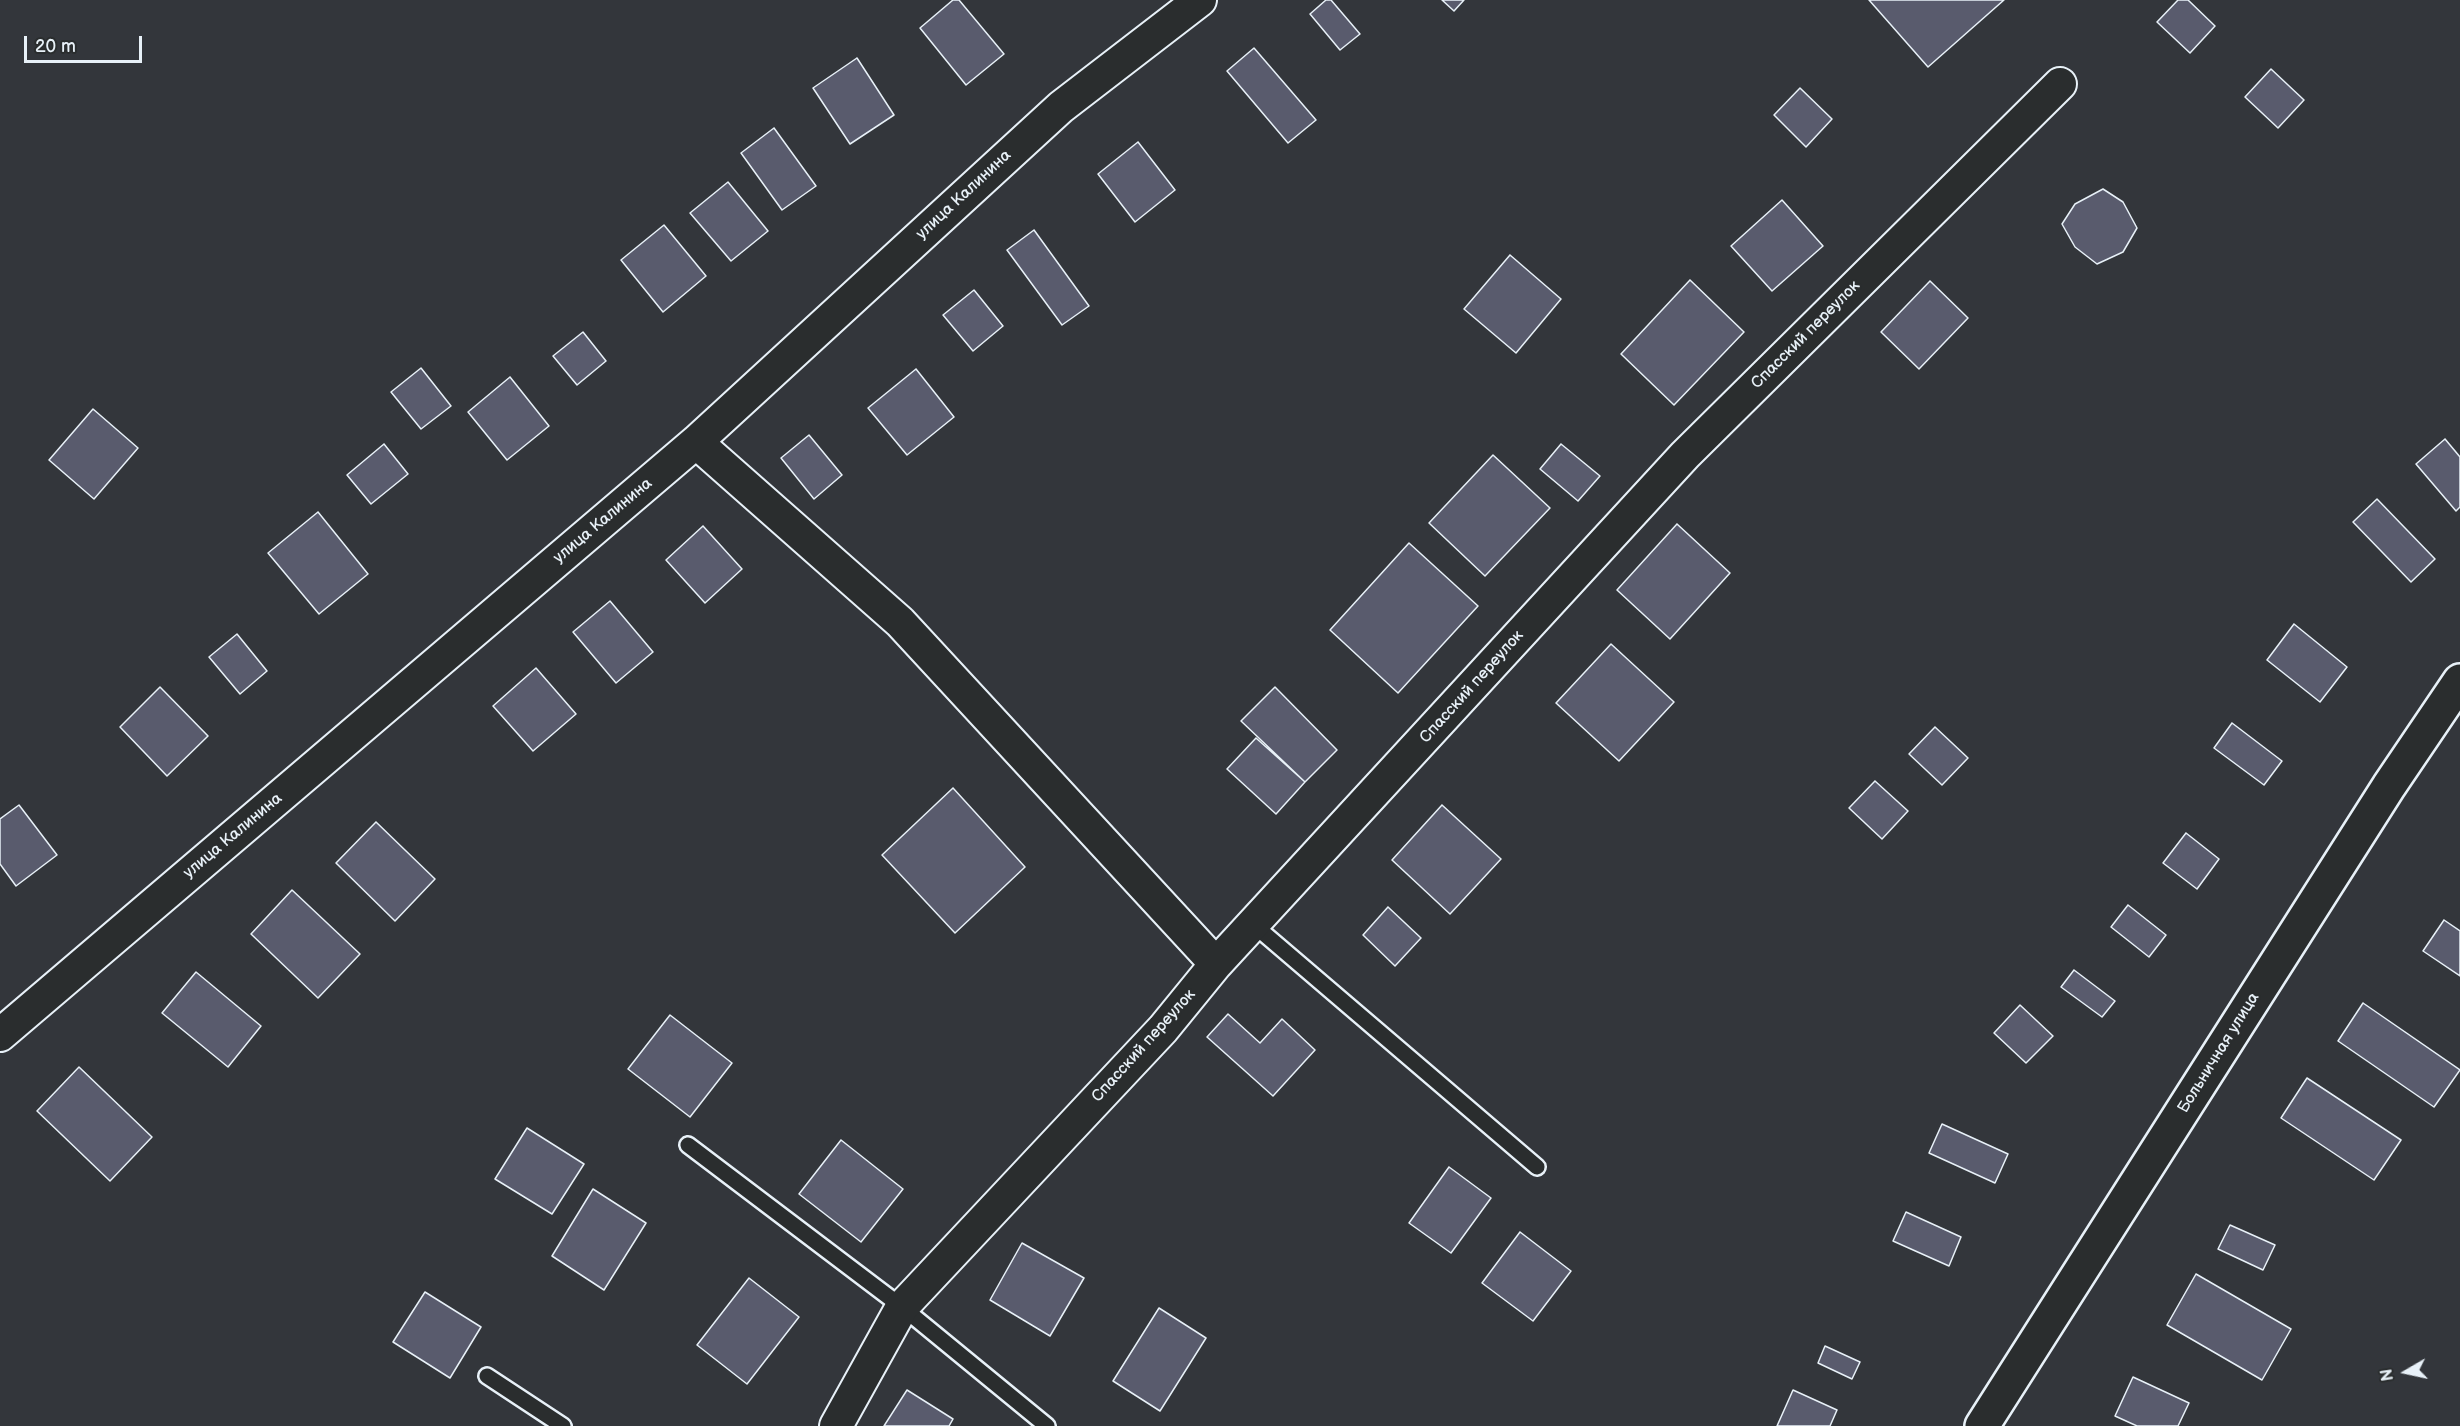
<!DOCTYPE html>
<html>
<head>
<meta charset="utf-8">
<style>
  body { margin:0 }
  #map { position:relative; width:2460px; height:1426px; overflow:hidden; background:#33363b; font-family:"Balsamiq Sans",sans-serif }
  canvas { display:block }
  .north { position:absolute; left:2376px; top:1342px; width:60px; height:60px; -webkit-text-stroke:4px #2a2d2e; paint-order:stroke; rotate:261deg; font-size:16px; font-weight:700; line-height:24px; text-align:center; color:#e8f1f8 }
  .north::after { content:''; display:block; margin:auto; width:21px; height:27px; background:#e8f1f8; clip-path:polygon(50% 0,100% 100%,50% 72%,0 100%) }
  .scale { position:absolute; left:24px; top:36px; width:118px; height:27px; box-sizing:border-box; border:3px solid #e8f1f8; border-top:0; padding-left:8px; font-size:18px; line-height:21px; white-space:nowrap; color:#e8f1f8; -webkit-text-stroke:4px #2a2d2e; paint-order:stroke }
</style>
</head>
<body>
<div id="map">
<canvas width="2460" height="1426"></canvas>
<div class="north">N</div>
<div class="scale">20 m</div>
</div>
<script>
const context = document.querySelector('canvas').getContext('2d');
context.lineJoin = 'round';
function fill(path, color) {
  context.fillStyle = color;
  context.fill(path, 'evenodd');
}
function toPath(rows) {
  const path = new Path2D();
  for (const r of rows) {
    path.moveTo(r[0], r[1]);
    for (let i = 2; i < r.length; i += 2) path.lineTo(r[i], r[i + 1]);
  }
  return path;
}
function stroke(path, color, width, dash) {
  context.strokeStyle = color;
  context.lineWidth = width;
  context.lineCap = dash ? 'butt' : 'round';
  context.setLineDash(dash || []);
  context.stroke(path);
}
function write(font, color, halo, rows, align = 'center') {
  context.font = font + ' "Balsamiq Sans",sans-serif';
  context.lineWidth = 4.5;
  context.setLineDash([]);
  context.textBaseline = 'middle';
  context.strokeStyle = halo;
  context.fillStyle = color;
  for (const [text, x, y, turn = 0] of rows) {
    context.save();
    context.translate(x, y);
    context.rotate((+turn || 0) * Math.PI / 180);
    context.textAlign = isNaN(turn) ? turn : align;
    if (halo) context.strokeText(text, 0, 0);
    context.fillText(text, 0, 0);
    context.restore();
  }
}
const building = toPath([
  [953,0,959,0,1004,54,966,85,920,28,953,0],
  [1326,0,1331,0,1360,34,1340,50,1310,14,1326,0],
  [1442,0,1464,0,1454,11,1442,0],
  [1869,0,2004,0,1928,67,1869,0],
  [2178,0,2188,0,2215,26,2190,53,2157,22,2178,0],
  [1254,48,1316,120,1288,143,1227,71,1254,48],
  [857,58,894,115,850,144,813,88,857,58],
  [2271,69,2304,100,2278,128,2245,97,2271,69],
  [1800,88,1832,119,1806,147,1774,115,1800,88],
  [774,128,816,186,782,210,741,153,774,128],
  [1138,142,1175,190,1135,222,1098,174,1138,142],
  [728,182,768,231,731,261,690,213,728,182],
  [2103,189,2123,202,2137,228,2123,252,2097,264,2075,247,2062,224,2075,204,2103,189],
  [1782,200,1823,246,1772,291,1731,246,1782,200],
  [664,225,706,276,663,312,621,260,664,225],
  [1034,230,1089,306,1062,325,1007,250,1034,230],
  [1510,255,1561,299,1516,353,1464,309,1510,255],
  [1690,280,1744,332,1674,405,1621,354,1690,280],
  [1930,281,1968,318,1919,369,1881,332,1930,281],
  [974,290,1003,326,973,351,943,315,974,290],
  [583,332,606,361,577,385,553,356,583,332],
  [421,368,451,406,421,429,391,392,421,368],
  [916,369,954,417,907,455,868,408,916,369],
  [510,377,549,426,507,460,468,412,510,377],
  [93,409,138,448,94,499,49,460,93,409],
  [809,435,842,475,814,499,781,458,809,435],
  [2445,439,2460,457,2460,507,2456,511,2416,464,2445,439],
  [384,444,408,474,371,504,347,475,384,444],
  [1561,444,1600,476,1578,501,1540,469,1561,444],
  [1493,455,1550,508,1485,576,1429,523,1493,455],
  [2377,499,2435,559,2411,582,2353,522,2377,499],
  [318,512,368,574,319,614,268,553,318,512],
  [1677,524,1730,573,1670,639,1617,590,1677,524],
  [703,526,742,569,705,603,666,560,703,526],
  [1409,543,1478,606,1398,693,1330,630,1409,543],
  [610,601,653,652,616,683,573,632,610,601],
  [2294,624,2347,667,2320,702,2267,660,2294,624],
  [237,634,267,671,240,694,209,657,237,634],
  [1611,644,1674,702,1619,761,1556,703,1611,644],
  [536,668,576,714,533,751,493,706,536,668],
  [160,687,208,736,167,776,120,727,160,687],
  [1275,687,1337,750,1305,782,1241,721,1275,687],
  [2232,723,2282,761,2264,785,2214,748,2232,723],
  [1935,727,1968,758,1942,785,1909,754,1935,727],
  [1256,738,1305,782,1276,814,1227,769,1256,738],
  [1875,781,1908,811,1882,839,1849,808,1875,781],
  [953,788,1025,867,955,933,882,855,953,788],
  [19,805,57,855,16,886,0,864,0,819,19,805],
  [1442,805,1501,859,1450,914,1392,860,1442,805],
  [376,822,435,879,395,921,336,863,376,822],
  [2186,833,2219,859,2197,889,2163,863,2186,833],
  [292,890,360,954,318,998,251,934,292,890],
  [2128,905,2166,935,2149,957,2111,927,2128,905],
  [1388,907,1421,938,1395,966,1363,935,1388,907],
  [2444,920,2460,931,2460,976,2423,951,2444,920],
  [2074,970,2115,1001,2102,1017,2061,987,2074,970],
  [196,972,261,1026,228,1067,162,1013,196,972],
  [2363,1003,2460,1070,2434,1107,2338,1041,2363,1003],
  [2020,1005,2053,1036,2026,1063,1994,1033,2020,1005],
  [1228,1014,1260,1043,1282,1019,1315,1050,1273,1096,1207,1037,1228,1014],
  [670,1015,732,1063,690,1117,628,1069,670,1015],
  [79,1067,152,1137,110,1181,37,1111,79,1067],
  [2307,1078,2401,1140,2374,1180,2281,1118,2307,1078],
  [1942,1124,2008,1154,1995,1183,1929,1153,1942,1124],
  [527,1128,584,1164,552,1214,495,1179,527,1128],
  [841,1140,903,1189,861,1242,799,1194,841,1140],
  [1449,1167,1491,1198,1451,1253,1409,1223,1449,1167],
  [593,1189,646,1223,604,1290,552,1256,593,1189],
  [1906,1212,1961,1237,1949,1266,1893,1241,1906,1212],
  [2230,1225,2275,1245,2263,1270,2218,1249,2230,1225],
  [1520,1232,1571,1271,1533,1321,1482,1283,1520,1232],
  [1022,1243,1084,1278,1050,1336,990,1300,1022,1243],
  [2196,1274,2291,1329,2262,1380,2167,1325,2196,1274],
  [749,1278,799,1317,747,1384,697,1345,749,1278],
  [425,1292,481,1327,450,1378,393,1342,425,1292],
  [1159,1308,1206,1338,1160,1411,1113,1381,1159,1308],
  [1825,1346,1860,1362,1852,1379,1818,1363,1825,1346],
  [2133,1377,2189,1403,2178,1426,2137,1426,2115,1416,2133,1377],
  [907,1390,953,1419,949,1426,884,1426,907,1390],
  [1793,1390,1837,1410,1830,1426,1777,1426,1793,1390]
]);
const lane = toPath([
  [1254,925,1537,1167],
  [688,1145,902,1307,1047,1426],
  [487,1376,563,1426]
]);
const street = toPath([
  [696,442,900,622,1216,964],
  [0,1035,696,442,1061,107,1200,0],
  [836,1426,902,1307,1163,1029,1216,964,1685,455,2060,84]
]);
const secondary = toPath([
  [1982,1426,2389,786,2460,681]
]);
const streetNames = [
  ["улица Калинина",964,195,-43],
  ["Спасский переулок",1806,335,-45],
  ["улица Калинина",603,521,-40],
  ["Спасский переулок",1472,687,-48],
  ["улица Калинина",233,836,-40],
  ["Спасский переулок",1144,1046,-48],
  ["Больничная улица",2219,1053,-58]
];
fill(building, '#595b6d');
stroke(building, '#e8f1f8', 1.5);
stroke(lane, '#e8f1f8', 20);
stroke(street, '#e8f1f8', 36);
stroke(secondary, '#e8f1f8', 38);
stroke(lane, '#2a2d2e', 15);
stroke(street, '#2a2d2e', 32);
stroke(secondary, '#2a2d2e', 33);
write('16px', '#e8f1f8', '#2a2d2e', streetNames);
</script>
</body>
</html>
